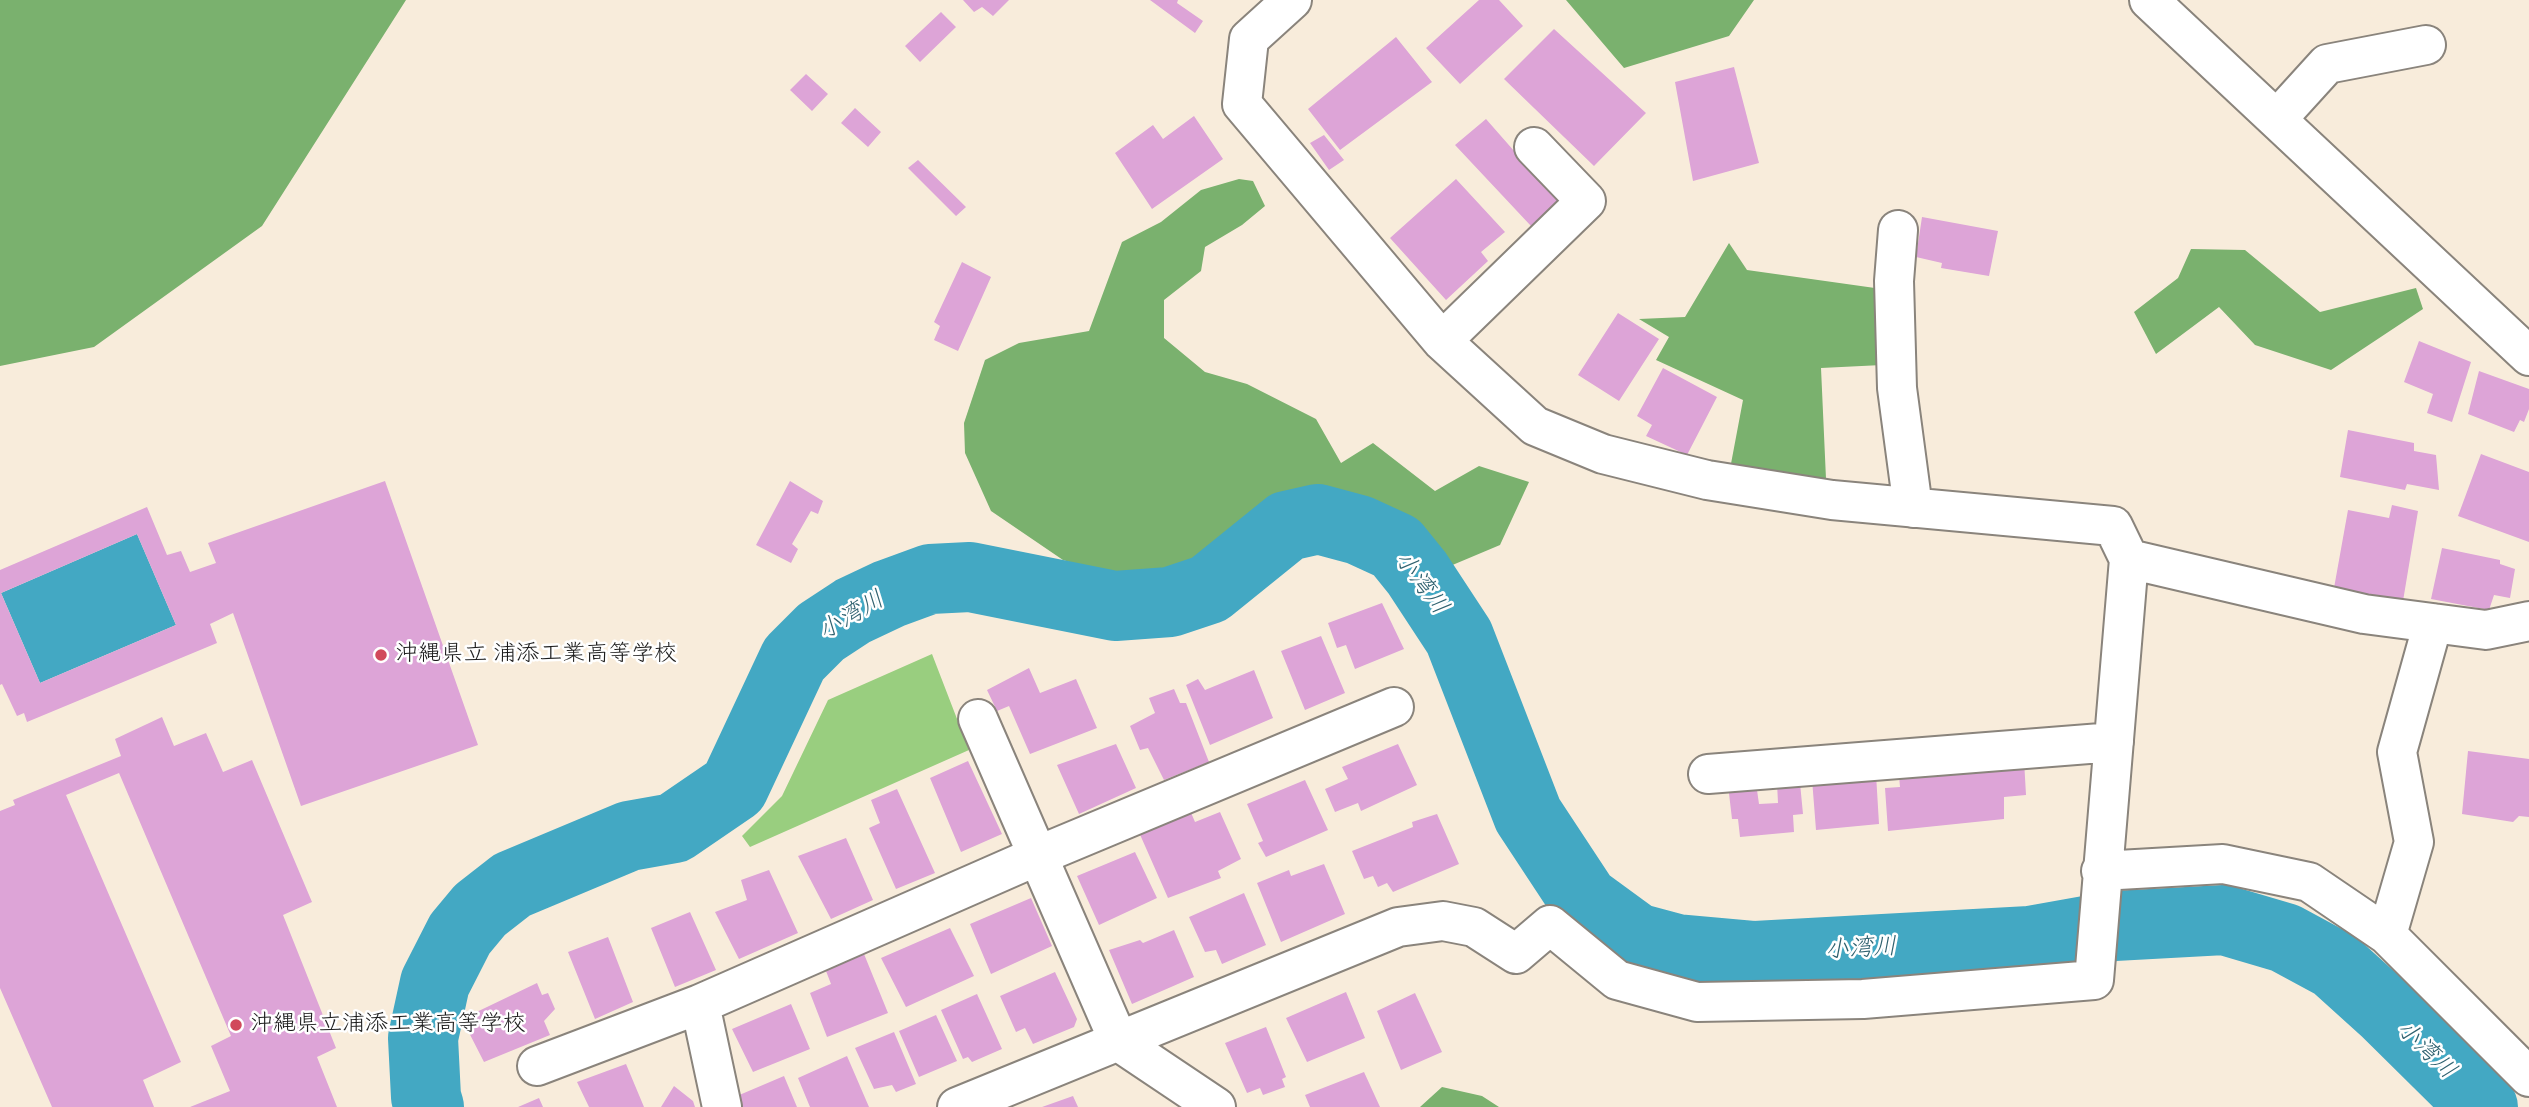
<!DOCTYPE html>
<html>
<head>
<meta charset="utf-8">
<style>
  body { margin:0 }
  canvas { display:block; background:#f8ecdb }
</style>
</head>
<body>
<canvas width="2529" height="1107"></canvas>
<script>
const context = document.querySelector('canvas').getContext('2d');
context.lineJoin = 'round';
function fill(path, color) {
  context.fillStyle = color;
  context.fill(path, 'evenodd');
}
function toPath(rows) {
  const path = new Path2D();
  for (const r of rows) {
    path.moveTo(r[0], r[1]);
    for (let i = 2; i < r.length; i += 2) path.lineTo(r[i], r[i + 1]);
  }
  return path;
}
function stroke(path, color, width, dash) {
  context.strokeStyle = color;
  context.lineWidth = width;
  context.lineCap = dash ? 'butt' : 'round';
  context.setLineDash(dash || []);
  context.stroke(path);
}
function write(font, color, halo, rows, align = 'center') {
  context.font = font + ' Mynerve,"Klee One",sans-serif';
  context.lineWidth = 5;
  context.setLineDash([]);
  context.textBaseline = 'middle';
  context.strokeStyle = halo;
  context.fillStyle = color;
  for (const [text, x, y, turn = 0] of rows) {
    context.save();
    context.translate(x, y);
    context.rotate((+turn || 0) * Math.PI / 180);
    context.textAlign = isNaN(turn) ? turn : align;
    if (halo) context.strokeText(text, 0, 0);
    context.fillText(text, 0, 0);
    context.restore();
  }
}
const green = toPath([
  [932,654,969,750,750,847,742,836,782,796,828,700]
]);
const forest = toPath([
  [0,0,406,0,262,226,94,347,0,366],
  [1566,0,1754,0,1729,36,1624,68],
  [1239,179,1253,181,1265,206,1242,225,1205,247,1201,271,1164,300,1164,338,1205,372,1247,384,1316,419,1341,463,1373,443,1435,491,1479,466,1529,482,1500,545,1443,569,1402,521,1351,504,1297,498,1203,564,1143,585,1063,560,991,511,965,453,964,423,985,360,1019,343,1089,331,1122,242,1161,222,1201,190],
  [1729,243,1747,270,1882,289,1882,365,1821,368,1826,479,1730,469,1743,400,1656,360,1669,337,1639,319,1685,317],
  [2191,249,2245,250,2320,312,2416,288,2423,309,2331,370,2255,345,2219,307,2156,354,2134,312,2178,278],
  [1442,1087,1482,1096,1499,1107,1420,1107]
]);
const water = toPath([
  [137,534,176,625,40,683,1,593]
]);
const river = toPath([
  [429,1107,426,1097,423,1038,435,983,460,934,480,910,512,885,629,836,674,828,734,787,794,659,821,632,853,611,889,594,930,579,970,577,1115,606,1170,602,1209,589,1287,526,1318,519,1359,530,1396,547,1417,573,1459,637,1528,815,1584,900,1636,938,1677,949,1755,956,2030,941,2114,926,2224,920,2285,938,2335,965,2387,1012,2483,1107]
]);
const building = toPath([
  [963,0,1009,0,993,16,982,7,974,12],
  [1150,0,1178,0,1177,3,1203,21,1195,33],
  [1479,0,1499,0,1523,26,1460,84,1426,48],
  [941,12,956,27,920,62,905,46],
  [1554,29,1646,113,1594,166,1504,79],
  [1396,37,1432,82,1340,150,1308,109],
  [1734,67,1759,163,1693,181,1675,82],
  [806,74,828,94,812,111,790,90],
  [855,108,881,132,868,147,841,123],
  [1194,116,1223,159,1152,209,1115,153,1153,125,1163,139],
  [1486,119,1558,201,1531,226,1455,145],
  [1324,135,1344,160,1329,170,1310,143],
  [918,160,966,207,956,216,908,168],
  [1456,179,1505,232,1481,252,1488,261,1446,300,1390,238],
  [1922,217,1998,231,1989,276,1941,268,1942,263,1916,257],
  [962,262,991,277,958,351,934,340,940,326,934,322],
  [1618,313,1659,339,1619,401,1578,375],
  [2419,341,2471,362,2452,422,2427,413,2433,394,2404,382],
  [1663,368,1717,397,1687,455,1646,436,1652,425,1637,416],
  [2479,371,2529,389,2529,409,2524,422,2520,420,2514,432,2468,414],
  [2348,430,2414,443,2414,451,2436,455,2439,490,2407,484,2405,490,2340,477],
  [2481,454,2529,472,2529,542,2458,516],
  [385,481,478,745,301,806,233,613,210,624,217,643,27,722,24,713,17,716,2,684,0,685,0,570,147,507,167,555,181,551,190,572,216,563,208,543],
  [137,534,176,625,40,683,1,593],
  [790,481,823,501,818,514,811,511,792,544,798,549,791,563,756,545],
  [2392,505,2418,511,2403,601,2334,588,2348,510,2389,518],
  [2442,548,2500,560,2500,564,2515,569,2510,598,2494,595,2489,610,2431,599],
  [1382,603,1404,649,1355,669,1346,645,1337,648,1328,623],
  [1321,636,1345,693,1305,710,1281,651],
  [1029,668,1040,693,1076,679,1097,728,1030,754,1009,706,997,711,987,690],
  [1254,670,1273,718,1210,745,1186,685,1198,679,1205,690],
  [1174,689,1180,703,1186,703,1209,762,1164,780,1148,748,1140,750,1130,726,1155,713,1149,698],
  [162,717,174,746,206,733,223,772,252,760,312,902,283,915,336,1048,317,1057,337,1107,190,1107,230,1091,211,1046,231,1036,119,773,66,795,181,1062,143,1080,154,1107,52,1107,0,988,0,811,15,805,13,800,121,756,115,739],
  [1116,744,1136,788,1079,814,1057,765],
  [1398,744,1417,785,1361,811,1358,803,1335,812,1325,789,1348,779,1342,767],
  [2468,751,2529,759,2529,817,2519,816,2513,822,2462,814],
  [2024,760,2026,795,2004,797,2004,819,1888,831,1885,788,1900,787,1899,776],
  [968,761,1002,834,961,852,930,778],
  [1876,774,1879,824,1816,830,1812,779],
  [1305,780,1328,830,1266,857,1258,843,1263,841,1247,804],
  [1756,783,1759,804,1778,803,1777,783,1800,783,1803,814,1793,815,1794,832,1740,837,1738,819,1732,819,1728,785],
  [897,789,935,873,896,889,869,828,880,823,871,800],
  [1189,808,1195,822,1220,812,1241,859,1218,871,1221,878,1168,898,1138,830],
  [1437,814,1459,864,1393,892,1387,883,1378,887,1373,876,1364,879,1352,851,1413,827,1412,822],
  [846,838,873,900,831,919,798,856],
  [1135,852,1157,898,1099,925,1077,876],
  [1324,864,1345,914,1281,942,1257,883,1289,870,1291,876],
  [769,870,798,933,739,959,715,912,747,900,741,880],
  [1244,893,1266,945,1222,964,1216,950,1205,952,1189,917],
  [1031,898,1052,946,991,974,970,924],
  [690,912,716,970,675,987,651,928],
  [950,928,974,976,906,1007,881,958],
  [1174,930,1194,977,1132,1004,1109,950,1140,940,1143,943],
  [608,937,633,1002,595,1019,568,952],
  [864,954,888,1013,827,1037,810,993,831,984,826,971],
  [1055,972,1077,1019,1074,1027,1033,1044,1025,1028,1016,1032,1000,996],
  [537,983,542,995,548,993,555,1009,544,1021,550,1035,484,1062,462,1019],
  [1346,992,1365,1038,1307,1062,1286,1018],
  [1415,993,1442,1052,1401,1070,1377,1011],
  [977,994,1002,1049,972,1062,968,1057,963,1059,941,1010],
  [791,1004,810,1049,753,1072,732,1029],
  [936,1015,957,1061,919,1077,899,1031],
  [1266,1027,1286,1077,1282,1079,1285,1087,1263,1095,1260,1088,1247,1093,1225,1043],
  [894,1032,916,1084,896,1092,892,1085,874,1089,855,1048],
  [847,1056,869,1107,810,1107,798,1078],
  [626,1064,644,1107,589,1107,577,1082],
  [1364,1072,1380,1107,1310,1107,1305,1095],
  [784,1076,797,1107,741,1107,737,1096],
  [674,1086,693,1101,695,1107,661,1107],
  [1073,1096,1078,1107,1042,1107],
  [539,1098,543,1107,518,1107]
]);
const minor = toPath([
  [2149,0,2529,356],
  [2277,119,2327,64,2426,45],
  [1898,230,1894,281,1897,388,1913,508],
  [1442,341,1586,201,1534,147],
  [2129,559,2364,614,2486,630,2529,621],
  [978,719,1119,1042,1216,1107],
  [1708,774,2114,742],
  [2101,871,2223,864,2309,882,2387,935,2529,1077],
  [2387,935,2414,842,2397,752,2433,623],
  [537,1066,700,1004],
  [722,1107,700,1004,1037,856,1394,707],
  [957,1107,1398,927,1443,921,1474,927,1516,954,1550,925,1617,980,1697,1002,1863,999,2094,980,2129,559,2113,526,1832,500,1707,480,1603,454,1535,426,1442,341,1242,104,1249,39,1292,0]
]);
const markers = [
  [381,655,7,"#d1495b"],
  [236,1025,7,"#d1495b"]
];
const poiNames = [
  ["沖縄県立 浦添工業高等学校",395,655],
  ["沖縄県立浦添工業高等学校",250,1025]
];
const waterNames = [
  ["小湾川",1420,584,53],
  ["小湾川",852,617,-31],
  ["小湾川",1861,950,-3],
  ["小湾川",2425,1051,44]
];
fill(green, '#99ce7f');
fill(forest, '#7ab16e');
fill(water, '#43a8c3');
stroke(river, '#43a8c3', 70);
fill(building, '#dda4d7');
stroke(minor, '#8a847c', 42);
stroke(minor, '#fff', 38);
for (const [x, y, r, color] of markers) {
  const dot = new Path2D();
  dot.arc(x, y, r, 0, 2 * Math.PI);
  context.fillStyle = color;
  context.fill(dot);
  stroke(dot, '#fff', 2.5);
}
write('23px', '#1c1c1c', '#fff', poiNames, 'left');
write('italic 24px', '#306270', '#fff', waterNames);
</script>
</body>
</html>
